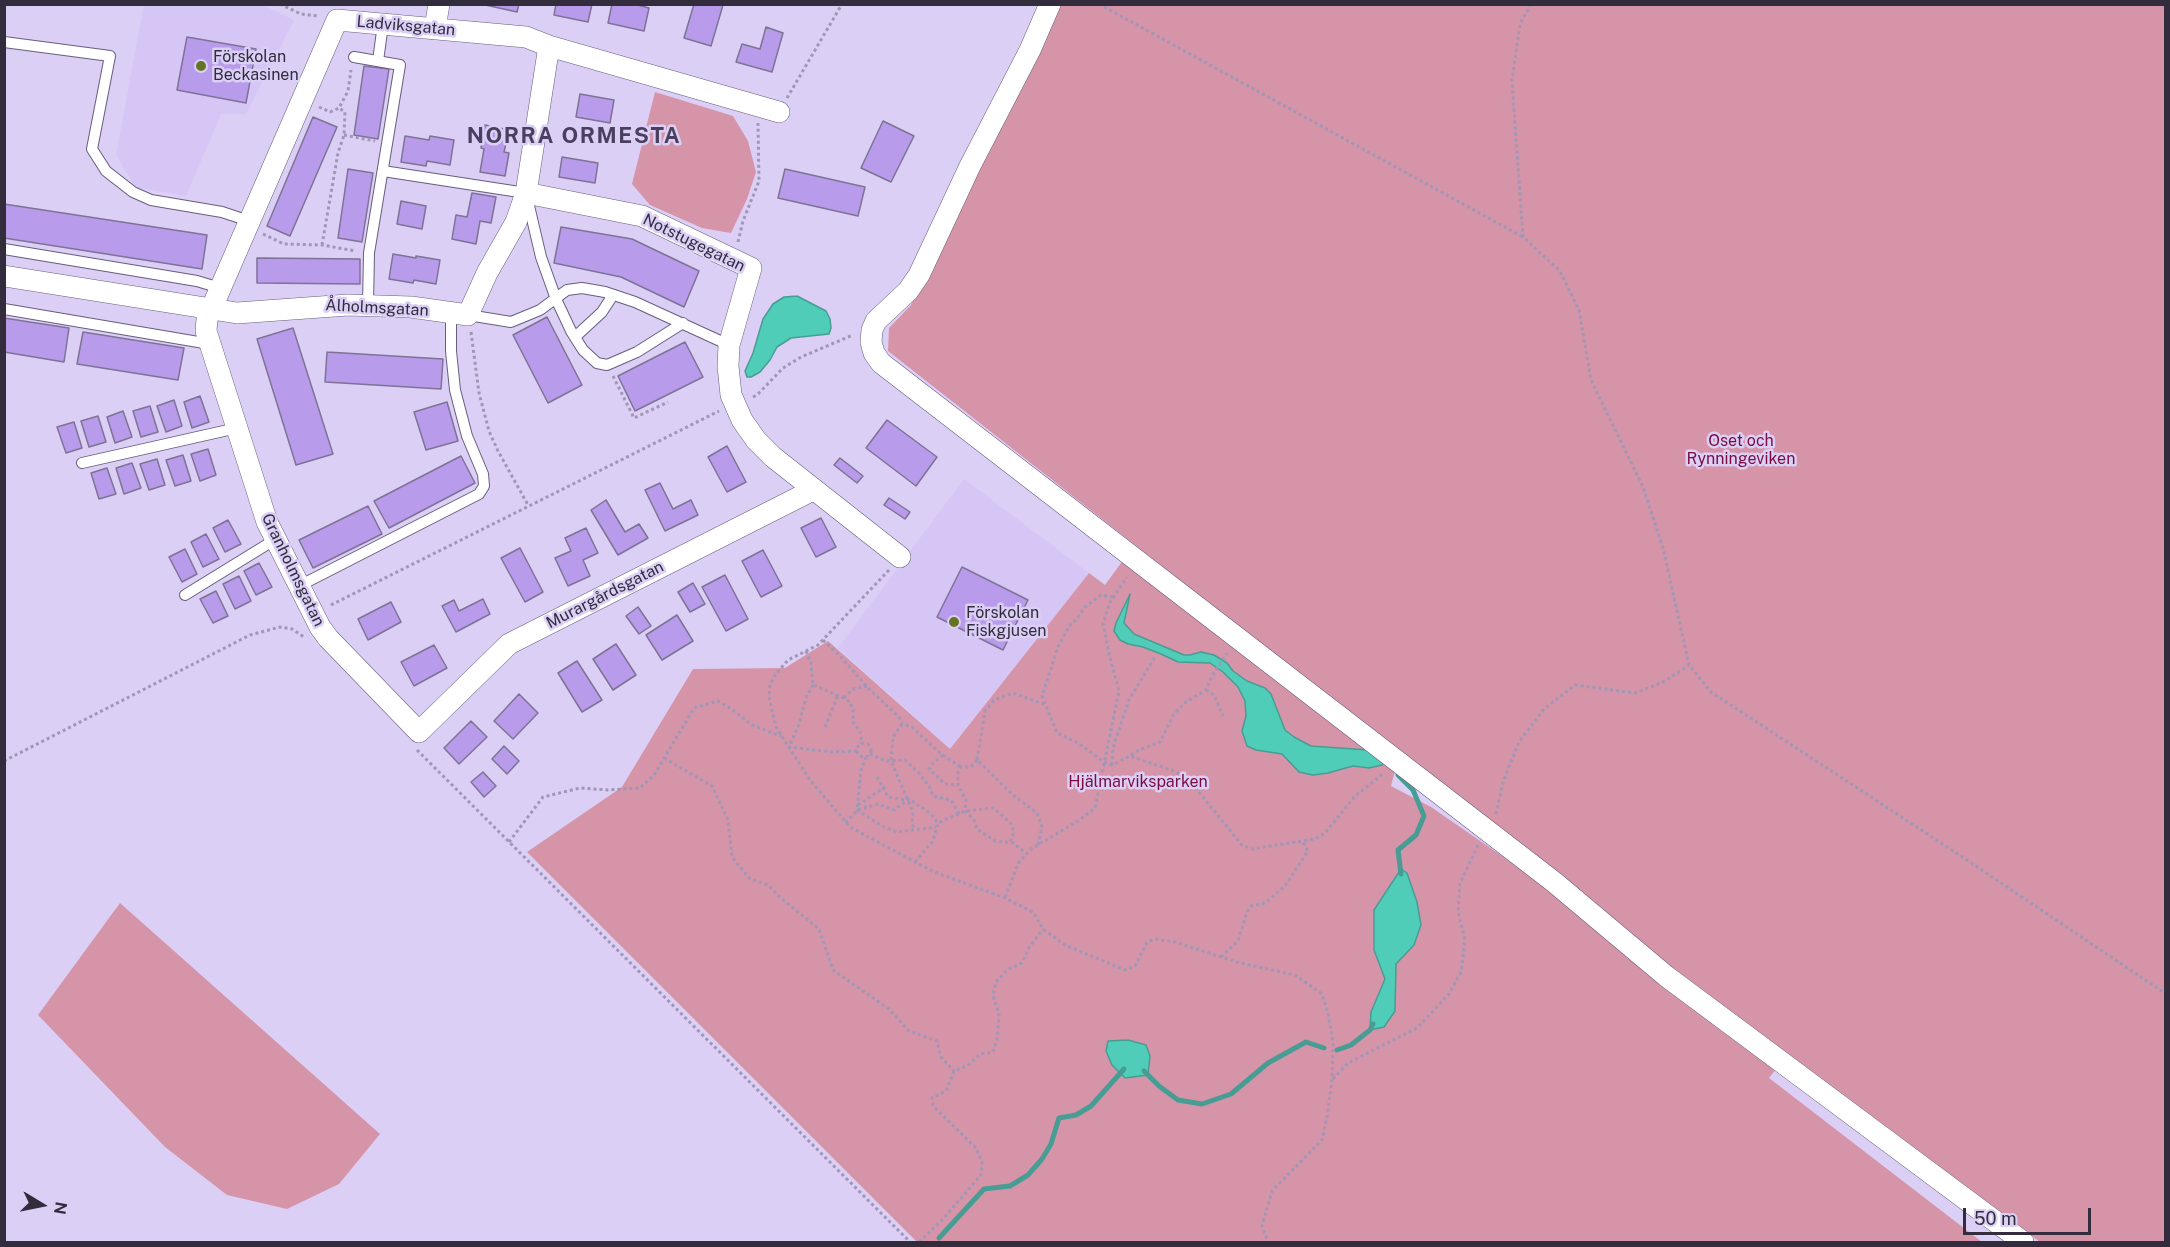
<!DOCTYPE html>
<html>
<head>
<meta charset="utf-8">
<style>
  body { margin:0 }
  #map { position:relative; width:2170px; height:1247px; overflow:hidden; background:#dbcff6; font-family:"Public Sans",sans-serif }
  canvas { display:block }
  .frame { position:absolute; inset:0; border:6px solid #322c3c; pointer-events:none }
  .north { position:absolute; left:12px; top:1175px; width:60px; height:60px; -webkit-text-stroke:4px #dbcff6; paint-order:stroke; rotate:100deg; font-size:16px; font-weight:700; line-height:24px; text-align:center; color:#322c3c }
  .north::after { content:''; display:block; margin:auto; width:21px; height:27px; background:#322c3c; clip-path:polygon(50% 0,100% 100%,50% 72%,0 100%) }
  .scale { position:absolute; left:1963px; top:1208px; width:128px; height:27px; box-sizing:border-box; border:3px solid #322c3c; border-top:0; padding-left:8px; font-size:18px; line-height:21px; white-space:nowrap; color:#322c3c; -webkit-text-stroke:4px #dbcff6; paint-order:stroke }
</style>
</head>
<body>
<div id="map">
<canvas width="2170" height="1247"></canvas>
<div class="frame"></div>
<div class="north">N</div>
<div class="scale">50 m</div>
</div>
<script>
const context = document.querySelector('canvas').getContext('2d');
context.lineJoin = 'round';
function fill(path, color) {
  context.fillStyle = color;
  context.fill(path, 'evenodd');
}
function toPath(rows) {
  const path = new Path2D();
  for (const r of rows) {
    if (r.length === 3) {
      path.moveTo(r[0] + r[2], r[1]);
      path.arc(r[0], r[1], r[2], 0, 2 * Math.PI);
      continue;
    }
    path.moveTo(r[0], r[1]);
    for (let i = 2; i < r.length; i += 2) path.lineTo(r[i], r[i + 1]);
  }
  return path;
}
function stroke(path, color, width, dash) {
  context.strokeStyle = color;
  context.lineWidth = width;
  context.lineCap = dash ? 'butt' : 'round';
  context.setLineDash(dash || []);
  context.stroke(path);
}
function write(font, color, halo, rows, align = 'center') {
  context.font = font + ' "Public Sans",sans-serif';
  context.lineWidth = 5;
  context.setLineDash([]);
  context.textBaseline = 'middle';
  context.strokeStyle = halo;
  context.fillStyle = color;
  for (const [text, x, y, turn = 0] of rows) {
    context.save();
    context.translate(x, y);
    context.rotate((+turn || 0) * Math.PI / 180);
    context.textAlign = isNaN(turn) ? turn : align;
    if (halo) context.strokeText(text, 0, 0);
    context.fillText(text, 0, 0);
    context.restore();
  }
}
const built = toPath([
  [144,5,262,5,294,20,246,114,221,114,186,196,135,187,116,155],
  [964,479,1089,573,950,749,838,648]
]);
const green = toPath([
  [1060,5,2165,5,2165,1242,2040,1242,1787,1055,1769,1078,1982,1242,917,1242,527,852,622,787,693,669,785,668,828,641,950,749,1089,573,1105,585,1124,559,1396,767,1391,786,1431,807,1560,896,1465,804,888,351,889,328,911,305],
  [1401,869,1414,945,1396,964,1395,978,1371,1030,1371,1012,1385,979,1374,910],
  [655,92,733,116,748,141,756,172,747,199,731,233,702,228,650,205,632,184],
  [120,903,380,1134,339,1184,287,1209,227,1195,165,1147,38,1015]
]);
const water = toPath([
  [797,296,826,311,830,319,831,328,829,334,791,338,777,347,770,360,760,372,751,377,747,377,745,371,753,353,763,319,773,304,784,297,797,296],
  [1130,594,1124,623,1134,634,1184,655,1190,655,1201,652,1214,655,1227,663,1233,671,1247,681,1265,688,1271,694,1285,730,1294,737,1311,746,1368,750,1384,760,1382,765,1369,768,1353,766,1328,773,1313,775,1299,772,1282,754,1256,750,1247,746,1242,731,1246,716,1245,701,1238,687,1223,672,1210,663,1178,662,1161,654,1143,647,1128,644,1120,640,1114,631,1116,623,1130,594],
  [1401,869,1407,873,1417,902,1421,925,1414,945,1396,964,1395,1011,1384,1027,1370,1030,1371,1012,1385,979,1374,950,1374,910,1401,869],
  [1128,1040,1146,1045,1150,1056,1148,1075,1125,1078,1112,1065,1106,1051,1108,1041,1128,1040]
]);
const stream = toPath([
  [1398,775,1413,790,1424,816,1416,835,1398,850,1401,874],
  [1337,1050,1351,1045,1370,1030,1373,1024],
  [1144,1071,1159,1086,1178,1100,1202,1104,1231,1094,1268,1063,1306,1042,1324,1048],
  [939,1238,984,1189,1010,1186,1028,1175,1042,1159,1051,1144,1059,1118,1076,1115,1091,1106,1124,1069]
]);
const building = toPath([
  [481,4,519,4,517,12,481,4],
  [556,4,592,4,588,22,554,15,556,4],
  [612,4,634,4,649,8,644,31,608,23,612,4],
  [694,4,723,5,711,46,684,38,694,4],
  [766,27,783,33,772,72,736,62,742,44,760,49,766,27],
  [187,37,256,49,246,103,177,90,187,37],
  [364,66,389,69,378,139,354,135,364,66],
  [580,94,614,100,610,123,576,117,580,94],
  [313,117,337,127,290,236,267,226,313,117],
  [883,121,914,136,891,182,861,168,883,121],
  [485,125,509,130,504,152,509,153,505,176,480,172,484,149,481,148,485,125],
  [405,136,429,140,430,136,454,140,450,165,427,161,426,166,401,162,405,136],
  [562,157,598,163,595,183,559,177,562,157],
  [348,169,373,173,362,242,338,238,348,169],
  [785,169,865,187,858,216,778,198,785,169],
  [472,193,496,197,491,223,480,221,476,244,452,239,456,215,467,217,472,193],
  [401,201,426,206,422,229,397,224,401,201],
  [4,204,207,235,202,269,4,238,4,204],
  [561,227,632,239,699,271,684,307,621,277,554,263,561,227],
  [393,254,416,258,416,256,440,260,436,284,414,280,413,283,389,279,393,254],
  [257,258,360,259,360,284,257,283,257,258],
  [547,317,582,385,548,403,513,335,547,317],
  [4,318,69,328,64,362,4,352,4,318],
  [293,328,333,454,296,465,257,339,293,328],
  [83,332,184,348,178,380,77,364,83,332],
  [685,342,703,377,635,411,618,376,685,342],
  [327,352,443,359,441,389,325,382,327,352],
  [200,396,209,422,192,428,184,402,200,396],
  [174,400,182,426,166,432,157,406,174,400],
  [447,402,458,441,426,450,414,412,447,402],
  [150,406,158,432,141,437,133,411,150,406],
  [123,411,132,437,115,443,107,417,123,411],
  [98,416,106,442,89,447,81,421,98,416],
  [887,420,937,457,916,486,866,448,887,420],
  [74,422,82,448,66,453,57,427,74,422],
  [727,446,746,482,727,492,708,457,727,446],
  [208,449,216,475,200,481,191,454,208,449],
  [183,455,191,481,175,486,166,460,183,455],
  [461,456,475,483,389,528,374,501,461,456],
  [840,458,863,476,857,483,834,465,840,458],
  [157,459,165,485,149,490,140,464,157,459],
  [132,463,141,488,124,494,116,468,132,463],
  [107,468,116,494,99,499,91,473,107,468],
  [660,483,673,509,691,500,698,515,665,531,645,490,660,483],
  [889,498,910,512,905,519,884,505,889,498],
  [606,500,625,532,639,524,648,538,618,555,591,510,606,500],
  [368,506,382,534,313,568,299,540,368,506],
  [821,518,836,547,816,557,801,528,821,518],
  [228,520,241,544,225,552,213,528,228,520],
  [586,528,598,553,583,560,590,576,568,586,555,558,571,551,565,538,586,528],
  [206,534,219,559,203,567,191,542,206,534],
  [520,548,543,592,525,602,501,558,520,548],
  [185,549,197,574,182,582,169,557,185,549],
  [763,550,782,586,761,597,742,561,763,550],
  [259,563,272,587,256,595,244,571,259,563],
  [962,567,1028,600,1003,650,937,617,962,567],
  [725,575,748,619,726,631,702,587,725,575],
  [239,576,251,601,235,609,223,584,239,576],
  [693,583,705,604,690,612,678,592,693,583],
  [216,591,228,616,213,623,200,599,216,591],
  [483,599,490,614,456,632,442,606,454,600,459,611,483,599],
  [391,602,401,622,368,640,358,619,391,602],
  [638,607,651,626,639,634,626,616,638,607],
  [677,615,693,641,662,660,646,635,677,615],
  [616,644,636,675,613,690,593,659,616,644],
  [434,645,447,668,414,686,401,662,434,645],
  [577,661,602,700,582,712,558,673,577,661],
  [519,694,538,713,513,739,494,721,519,694],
  [471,721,487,737,459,764,444,748,471,721],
  [504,746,519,761,507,774,492,759,504,746],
  [483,772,496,786,484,797,471,782,483,772]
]);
const path = toPath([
  [280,4,301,14,318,16],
  [1099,4,1523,237],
  [1531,4,1520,24,1512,81,1523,237,1560,271,1579,310,1591,380,1643,487,1663,548,1689,665,1711,692,1970,862,2166,994],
  [787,98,842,4],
  [319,107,330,112,339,108,348,91,351,70],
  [344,135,375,141],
  [263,234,284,244,322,245,356,251],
  [738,242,743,221,759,181,758,123],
  [322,245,338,153,344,135,345,112,339,108],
  [471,332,479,393,489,431,498,451,528,505],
  [613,376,634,418,668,402],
  [753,397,757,395,783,368,801,357,853,335],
  [889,570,818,645,788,660,775,675,770,685,769,697,776,727,810,780,850,827,932,871,1005,898,1033,912,1043,929,1065,945,1125,970,1135,966,1147,942,1155,939,1175,942,1240,963,1295,975,1322,994,1328,1013,1333,1043,1332,1080,1327,1117,1322,1140,1272,1191,1262,1226,1268,1242],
  [1113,597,1101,595,1085,607,1077,619,1069,626,1058,647,1042,696,1057,733,1078,743,1104,762,1112,765,1130,756,1174,771,1189,780,1242,845,1252,849,1315,839,1325,833,1355,796,1383,774],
  [331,605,719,411],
  [823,640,838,654,869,689,899,717,902,724,912,727,940,753,961,767],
  [806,651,811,663,813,685,844,698,850,702,853,710,853,722,860,731,862,744],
  [813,685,806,698,799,724,789,747,832,752,857,751],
  [1206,690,1214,695,1223,716],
  [844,698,853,689,867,686],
  [902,724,893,737,891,761,913,812,912,823,914,830],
  [825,727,838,695],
  [864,750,7],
  [417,750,910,1242],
  [870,754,886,761,905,760,919,773,930,788,933,796,951,800,959,814],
  [943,755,933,763,929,769,945,784,958,785],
  [1131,755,1139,750,1160,742,1174,714,1186,702,1206,690,1212,676,1227,653],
  [866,757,861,770,857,810,882,826,897,832,936,827],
  [664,758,712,786,728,820,732,857,750,879,768,885,781,898,819,929,833,970,889,1009,909,1031,937,1041,941,1057,954,1071],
  [977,760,971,767,961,767,958,772,958,785,966,800,965,811,974,820,977,829,995,841,1013,843,1027,854],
  [4,761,250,635,280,627,292,629,304,637],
  [1112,765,1113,748,1129,700,1156,655],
  [877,777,888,797,907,800],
  [858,805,888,785],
  [1496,814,1503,782,1519,742,1544,709,1575,685,1635,693,1663,682,1689,665],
  [846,823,857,810,878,804,894,810,909,799,930,813,938,823],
  [509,842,543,797,580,788,608,790,640,788,654,775,694,708,718,701,730,708,752,725,781,736],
  [1038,845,1042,827,1037,813,1013,795,977,760,985,711,994,700,1013,693,1046,705],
  [915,862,933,841,938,823,965,811,993,808,1010,822,1014,832,1010,842],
  [1005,897,1019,862,1031,849,1078,821,1095,808,1119,691,1109,654,1103,623,1110,602,1127,577],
  [1221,957,1238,941,1247,912,1251,906,1265,903,1285,886,1308,851,1302,841],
  [1333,1079,1348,1063,1417,1028,1449,994,1461,972,1465,940,1458,911,1460,883,1478,845],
  [919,1242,942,1220,981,1175,982,1162,976,1148,933,1106,932,1098,946,1091,954,1071,967,1066,980,1054,993,1052,997,1040,999,1014,993,995,996,982,1007,970,1022,963,1029,948,1043,929]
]);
const lane = toPath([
  [4,42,110,56,92,149,106,171,133,192,151,200,222,212,249,221],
  [354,57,400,65,369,253,368,305],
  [378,61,383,24],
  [383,171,526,193,541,257,556,299,571,331,583,350,597,363,607,365,637,352,683,323],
  [4,249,197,281,220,288],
  [4,309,210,344],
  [468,315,511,322,540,310,567,290,582,288,605,292,635,302,729,345],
  [575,337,602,312,613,295],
  [82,463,237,428],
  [299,586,479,494,484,486,483,474,467,436,455,390,451,351,451,313],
  [185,595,276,539]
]);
const street = toPath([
  [1050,4,1030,50,970,166,919,275,908,291,876,321,872,330,871,342,874,353,881,363,1554,882,1666,976,2023,1242],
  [435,28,439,4],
  [779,112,549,46,526,37,337,20,207,319,206,331,267,522,320,627,328,638,419,732,509,644,813,490],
  [526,193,642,216,751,268,729,345,728,366,731,395,742,420,756,440,773,457,900,557],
  [4,276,237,313,348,305,411,307,468,315,487,273,516,222,526,193,549,46]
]);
const markers = [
  [201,66,6,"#647422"],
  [954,622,6,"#647422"]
];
const streetNames = [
  ["Ladviksgatan",406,26,5],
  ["Notstugegatan",694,243,26],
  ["Ålholmsgatan",377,308,3],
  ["Granholmsgatan",293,570,64],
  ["Murargårdsgatan",605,595,-27]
];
const poiNames = [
  ["Förskolan",213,57],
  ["Beckasinen",213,75],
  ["Förskolan",966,613],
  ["Fiskgjusen",966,631]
];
const parkNames = [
  ["Oset och",1741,441],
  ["Rynningeviken",1741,459],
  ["Hjälmarviksparken",1138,782]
];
const districtNames = [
  ["NORRA ORMESTA",574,136]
];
fill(built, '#d5c6f5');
fill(green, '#d694a8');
fill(water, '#50cdb8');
stroke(water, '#479d93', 1.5);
stroke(stream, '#479d93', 5);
fill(building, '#b89ceb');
stroke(building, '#7e7295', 1.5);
stroke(lane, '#685d7f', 12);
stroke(street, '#685d7f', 22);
stroke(path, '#a096b5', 3, [3, 3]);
stroke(lane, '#fff', 10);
stroke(street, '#fff', 21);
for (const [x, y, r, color] of markers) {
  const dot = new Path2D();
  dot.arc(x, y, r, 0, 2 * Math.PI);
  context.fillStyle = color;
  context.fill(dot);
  stroke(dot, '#dbcff6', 2);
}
write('16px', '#322c3c', '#dbcff6', streetNames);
write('16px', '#322c3c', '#dbcff6', poiNames, 'left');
write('16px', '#7a0d40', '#dbcff6', parkNames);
context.letterSpacing = '1.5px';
write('bold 22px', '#4a3f5f', '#dbcff6', districtNames);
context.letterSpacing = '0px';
</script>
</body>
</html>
